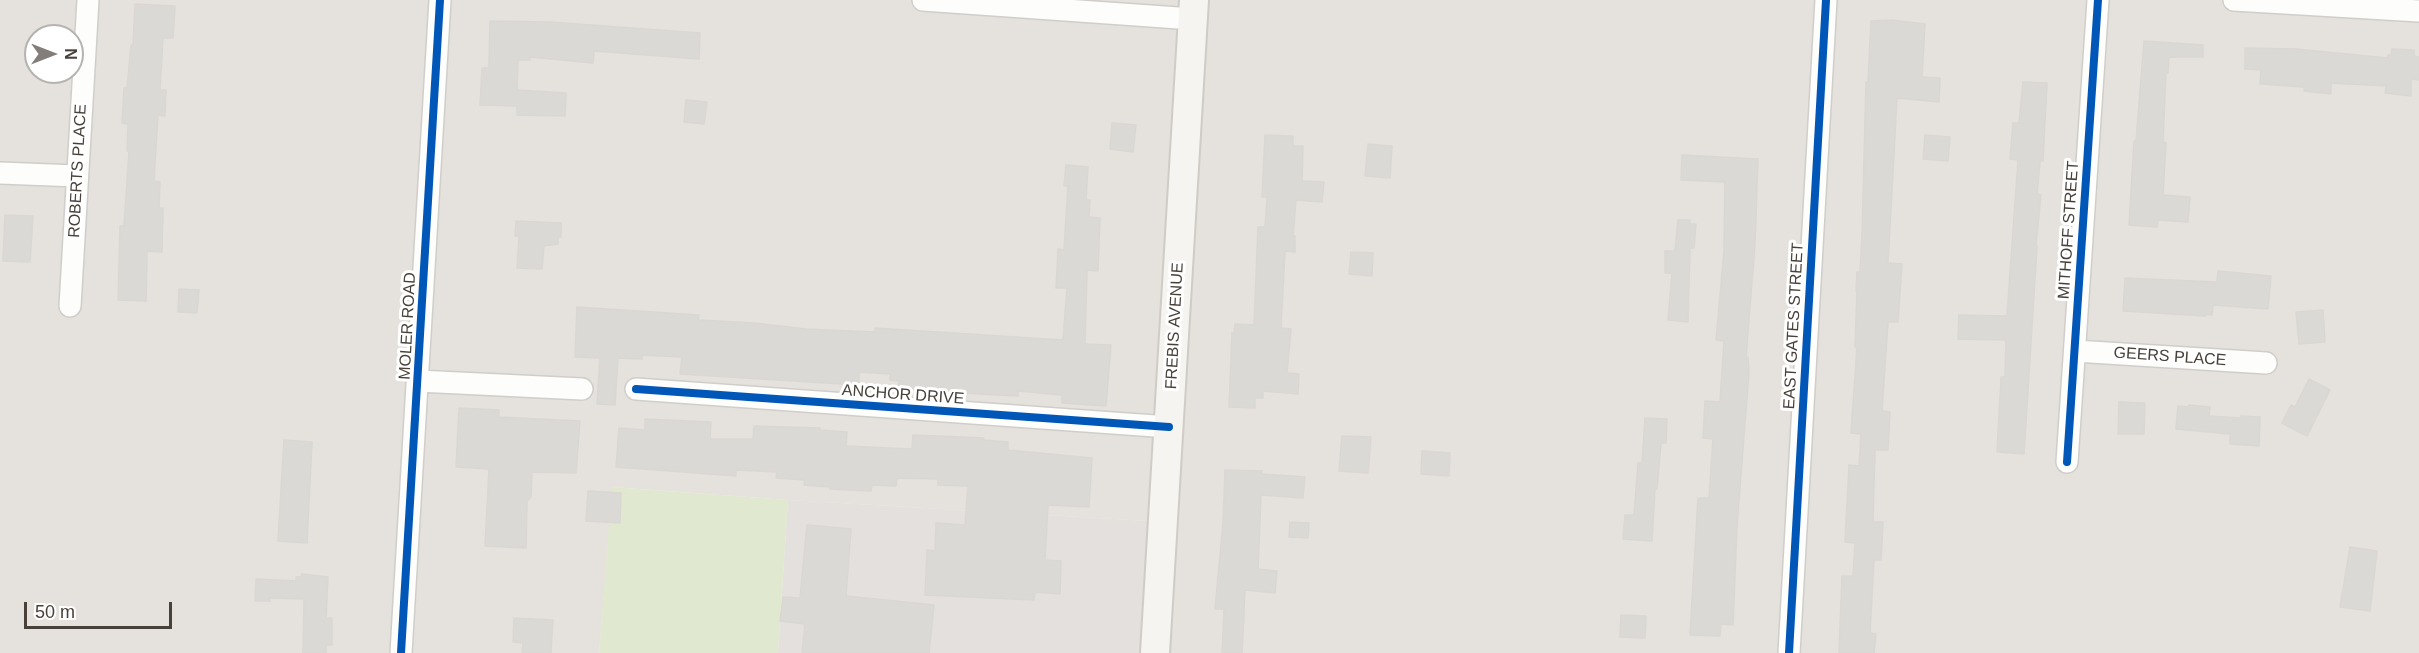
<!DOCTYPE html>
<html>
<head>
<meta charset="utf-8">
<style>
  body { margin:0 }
  #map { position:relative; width:2419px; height:653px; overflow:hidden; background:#f2f0ed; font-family:Helvetica,sans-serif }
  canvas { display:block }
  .north { position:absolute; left:24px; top:24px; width:60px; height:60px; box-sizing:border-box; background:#fff; border:2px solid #b5b3b0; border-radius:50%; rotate:90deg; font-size:16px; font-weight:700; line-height:24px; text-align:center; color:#47413a }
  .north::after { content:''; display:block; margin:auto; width:21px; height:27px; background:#837e79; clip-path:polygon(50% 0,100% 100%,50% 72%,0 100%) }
  .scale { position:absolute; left:24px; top:602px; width:148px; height:27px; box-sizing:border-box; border:3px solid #47413a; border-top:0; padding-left:8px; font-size:18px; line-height:21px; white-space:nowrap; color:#47413a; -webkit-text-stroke:4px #fff; paint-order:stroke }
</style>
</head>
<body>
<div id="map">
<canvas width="2419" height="653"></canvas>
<div class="north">N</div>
<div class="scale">50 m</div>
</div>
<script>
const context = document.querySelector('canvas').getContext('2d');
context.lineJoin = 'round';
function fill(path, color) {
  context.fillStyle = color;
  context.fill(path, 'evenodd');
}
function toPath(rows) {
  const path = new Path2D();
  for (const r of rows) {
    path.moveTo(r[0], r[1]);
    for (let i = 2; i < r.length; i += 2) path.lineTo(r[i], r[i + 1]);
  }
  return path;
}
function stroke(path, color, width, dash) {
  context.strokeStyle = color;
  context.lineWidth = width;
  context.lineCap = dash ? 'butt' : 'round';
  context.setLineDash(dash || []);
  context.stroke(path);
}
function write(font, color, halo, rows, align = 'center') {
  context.font = font + ' Helvetica,sans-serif';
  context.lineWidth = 6;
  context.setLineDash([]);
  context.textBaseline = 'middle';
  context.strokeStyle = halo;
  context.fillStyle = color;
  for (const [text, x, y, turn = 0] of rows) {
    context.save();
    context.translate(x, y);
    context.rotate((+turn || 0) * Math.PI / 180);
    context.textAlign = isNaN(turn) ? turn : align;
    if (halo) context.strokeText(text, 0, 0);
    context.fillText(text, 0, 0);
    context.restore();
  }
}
const residential = toPath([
  [0,0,2419,0,2419,653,1156,653,1165,522,788,500,613,487,599,653,0,653],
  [36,36,72,36,72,72,36,72]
]);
const industrial = toPath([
  [788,500,1165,522,1155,653,778,653]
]);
const green = toPath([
  [612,487,788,500,778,653,599,653]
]);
const building = toPath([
  [135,4,175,6,173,38,163,38,160,90,166,90,165,116,158,115,154,181,160,182,159,208,163,208,162,252,147,251,146,301,118,300,120,226,124,226,129,151,127,151,128,124,122,123,124,88,127,88,131,45,133,45,135,4],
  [1891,20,1925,24,1922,77,1940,78,1939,102,1897,98,1888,263,1902,264,1898,322,1888,322,1882,411,1890,412,1888,450,1875,450,1873,522,1883,522,1881,560,1874,560,1870,633,1876,634,1874,653,1839,653,1842,576,1853,576,1855,543,1845,542,1849,465,1859,466,1861,434,1851,433,1857,347,1855,347,1857,291,1856,291,1857,272,1860,272,1862,235,1866,82,1868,82,1871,21,1891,20],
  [490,21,550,22,700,33,699,59,594,51,593,63,530,57,530,60,518,60,517,90,566,93,565,116,517,115,517,106,480,105,482,68,489,68,490,21],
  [2144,41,2203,45,2203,57,2169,57,2168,73,2166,73,2163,142,2166,143,2163,195,2190,197,2188,222,2158,220,2157,227,2129,225,2134,141,2136,141,2144,41],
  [2245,48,2296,49,2388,58,2388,55,2391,55,2392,49,2414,50,2414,56,2419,57,2419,80,2411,79,2411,96,2385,93,2386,86,2331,83,2331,94,2304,91,2304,87,2260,84,2261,70,2245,69,2245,48],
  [2023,82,2047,83,2043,161,2040,161,2037,194,2041,195,2036,245,2037,246,2024,454,1997,452,2001,377,2005,377,2006,340,1958,339,1959,315,2007,316,2018,160,2010,159,2013,123,2019,123,2023,82],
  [686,100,707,102,704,124,684,122,686,100],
  [1112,123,1136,125,1133,152,1110,149,1112,123],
  [1265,135,1293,136,1293,146,1303,146,1302,181,1324,182,1322,202,1296,200,1293,236,1295,236,1295,252,1285,251,1281,328,1291,329,1287,373,1299,374,1298,394,1263,391,1263,398,1255,398,1255,408,1229,407,1232,333,1234,333,1235,324,1254,325,1258,227,1265,227,1267,197,1262,197,1265,135],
  [1925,135,1950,137,1948,161,1923,159,1925,135],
  [1368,144,1392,146,1390,178,1365,176,1368,144],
  [1682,155,1758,159,1755,244,1746,357,1748,357,1749,372,1737,526,1733,625,1721,624,1720,636,1690,635,1698,498,1709,498,1713,439,1703,438,1705,401,1720,402,1724,341,1716,340,1724,251,1725,182,1681,180,1682,155],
  [1066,165,1088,167,1086,200,1090,200,1089,217,1100,218,1098,271,1087,270,1085,344,1111,345,1106,406,1062,403,1062,395,1018,391,1018,396,960,393,898,388,899,381,890,380,890,374,859,372,859,385,680,374,682,357,642,355,642,359,618,358,615,405,597,404,600,358,575,357,577,307,699,315,698,320,754,323,806,329,875,332,875,328,1063,340,1067,288,1056,288,1058,249,1064,250,1068,186,1064,186,1066,165],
  [5,215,33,216,30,262,3,261,5,215],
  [1678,220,1690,220,1690,224,1696,224,1694,248,1690,248,1688,322,1668,320,1672,273,1665,273,1665,251,1675,251,1678,220],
  [516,221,561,223,561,237,558,237,558,244,544,246,542,269,517,268,519,236,515,236,516,221],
  [1351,252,1373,253,1372,276,1349,274,1351,252],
  [2218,271,2271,276,2268,309,2213,305,2212,315,2205,314,2205,316,2123,311,2125,278,2217,282,2218,271],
  [179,289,199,290,197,313,178,312,179,289],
  [2323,310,2325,342,2299,344,2296,312,2323,310],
  [2309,379,2330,390,2307,436,2282,423,2291,405,2295,407,2309,379],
  [2119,402,2145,403,2144,434,2118,434,2119,402],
  [2189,405,2210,407,2209,416,2241,418,2241,416,2260,417,2259,446,2230,444,2230,434,2176,429,2178,406,2188,407,2189,405],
  [459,408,499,410,499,417,580,421,576,473,532,472,531,497,527,501,526,548,485,546,489,469,456,467,459,408],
  [1645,418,1667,419,1666,443,1661,443,1657,489,1655,489,1652,541,1623,539,1625,515,1634,515,1638,463,1642,463,1645,418],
  [645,419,711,422,710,439,753,439,754,426,820,428,820,430,847,432,846,446,912,449,913,435,984,438,983,440,1008,442,1008,450,1092,458,1089,507,1048,505,1045,560,1061,561,1060,594,1035,592,1034,600,925,595,927,550,935,551,936,523,965,525,968,486,938,485,938,479,897,478,896,486,872,485,871,491,830,489,830,487,804,485,805,480,776,478,777,472,736,470,736,476,616,467,619,428,645,430,645,419],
  [1342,436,1371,437,1368,473,1339,471,1342,436],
  [284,440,312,442,307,543,278,541,284,440],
  [1422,451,1450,453,1449,476,1421,474,1422,451],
  [1225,470,1262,471,1261,474,1305,477,1303,498,1261,495,1258,569,1277,571,1275,593,1245,590,1242,653,1222,653,1224,609,1215,609,1223,523,1225,470],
  [588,491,621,493,620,523,586,521,588,491],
  [1290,522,1309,523,1308,538,1289,537,1290,522],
  [807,525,851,529,846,596,934,605,929,653,802,653,805,624,780,621,783,597,800,598,807,525],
  [2350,547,2377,551,2370,611,2340,607,2350,547],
  [302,574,328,577,326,618,332,618,332,645,326,645,326,653,303,653,304,599,270,598,270,601,255,601,256,579,296,581,296,577,301,577,302,574],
  [1621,615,1646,616,1645,638,1620,637,1621,615],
  [514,618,553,620,551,653,522,653,523,643,513,642,514,618]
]);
const minor = toPath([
  [923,0,1193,19],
  [2234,0,2419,11],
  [0,173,77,176],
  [70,306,88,0],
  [2075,351,2266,363],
  [418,381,582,389],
  [636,389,1169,427],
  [2067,462,2098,0],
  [401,653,440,0],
  [1789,653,1826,0]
]);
const secondary = toPath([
  [1155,653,1194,0]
]);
const cycleway = toPath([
  [636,389,1169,427],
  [2067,462,2098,0],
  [401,653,440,0],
  [1789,653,1826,0]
]);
const streetNames = [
  ["ROBERTS PLACE",78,171,-87],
  ["MITHOFF STREET",2069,230,-86],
  ["MOLER ROAD",408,326,-87],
  ["FREBIS AVENUE",1175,326,-87],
  ["EAST GATES STREET",1794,326,-87],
  ["GEERS PLACE",2170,357,4],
  ["ANCHOR DRIVE",903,395,4]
];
fill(residential, '#e5e1dc');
fill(industrial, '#e3e0dd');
fill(green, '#e0e9d0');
fill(building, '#dbd9d6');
stroke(building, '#dad7d3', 1.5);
stroke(minor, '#d0cecb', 24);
stroke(secondary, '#cfccc5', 32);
stroke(minor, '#fdfdfc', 21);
stroke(secondary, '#f6f4f0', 28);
stroke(cycleway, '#0057b8', 8);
write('16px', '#47413a', '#fff', streetNames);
</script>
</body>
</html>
